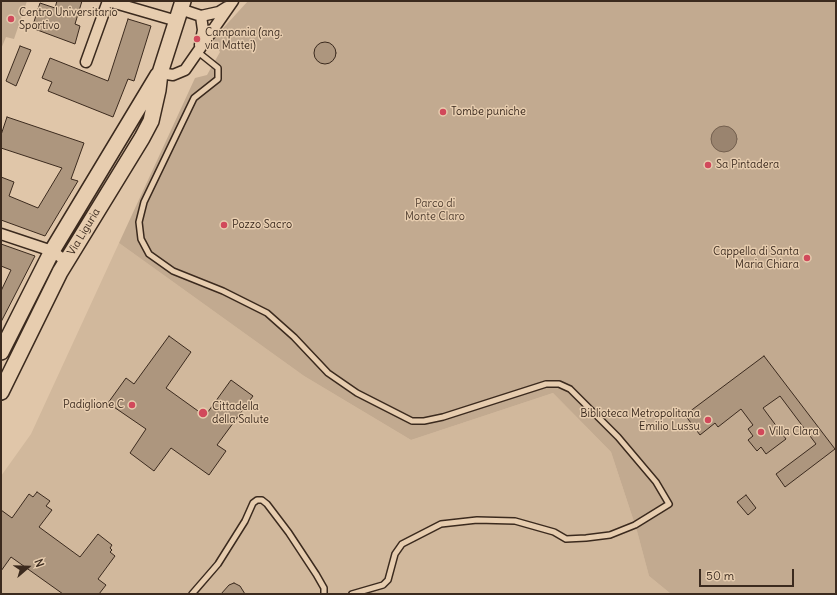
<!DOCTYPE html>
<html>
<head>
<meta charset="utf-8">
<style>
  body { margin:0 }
  #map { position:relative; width:837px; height:595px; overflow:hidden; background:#e0c6a9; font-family:Delius,sans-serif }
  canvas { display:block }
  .frame { position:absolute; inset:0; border:2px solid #3b2a1e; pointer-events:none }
  .north { position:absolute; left:8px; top:547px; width:40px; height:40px; -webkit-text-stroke:3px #e7cdaf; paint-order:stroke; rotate:70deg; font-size:11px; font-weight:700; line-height:16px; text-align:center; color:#3b2a1e }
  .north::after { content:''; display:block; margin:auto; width:14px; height:18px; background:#3b2a1e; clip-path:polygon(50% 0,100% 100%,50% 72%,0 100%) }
  .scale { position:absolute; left:699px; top:569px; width:95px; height:18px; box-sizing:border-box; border:2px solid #3b2a1e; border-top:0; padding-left:5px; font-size:12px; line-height:14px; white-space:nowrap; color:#3b2a1e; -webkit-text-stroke:3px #e7cdaf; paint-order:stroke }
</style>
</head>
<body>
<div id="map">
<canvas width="837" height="595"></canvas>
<div class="frame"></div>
<div class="north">N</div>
<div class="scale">50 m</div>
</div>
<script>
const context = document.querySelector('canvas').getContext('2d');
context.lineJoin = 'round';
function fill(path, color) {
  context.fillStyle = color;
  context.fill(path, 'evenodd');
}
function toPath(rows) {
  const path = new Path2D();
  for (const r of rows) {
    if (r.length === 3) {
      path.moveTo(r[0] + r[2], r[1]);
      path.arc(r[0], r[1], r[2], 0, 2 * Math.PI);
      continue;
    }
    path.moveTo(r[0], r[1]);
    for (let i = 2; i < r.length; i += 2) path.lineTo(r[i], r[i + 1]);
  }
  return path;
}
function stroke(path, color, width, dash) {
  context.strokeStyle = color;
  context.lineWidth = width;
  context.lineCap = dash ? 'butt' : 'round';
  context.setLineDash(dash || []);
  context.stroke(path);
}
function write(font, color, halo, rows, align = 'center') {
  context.font = font + ' Delius,sans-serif';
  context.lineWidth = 3;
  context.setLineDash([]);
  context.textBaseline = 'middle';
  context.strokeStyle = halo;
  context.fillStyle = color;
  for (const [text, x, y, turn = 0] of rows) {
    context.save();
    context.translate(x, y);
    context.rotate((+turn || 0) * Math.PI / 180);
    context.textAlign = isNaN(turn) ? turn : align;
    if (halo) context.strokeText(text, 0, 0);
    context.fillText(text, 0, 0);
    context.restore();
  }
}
const built = toPath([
  [119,243,304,376,411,440,553,393,611,452,637,531,649,576,671,594,1,594,1,476,31,434]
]);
const green = toPath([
  [1,1,27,1,14,39,6,37,1,49],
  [248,1,836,1,836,594,671,594,649,576,637,531,611,452,553,393,411,440,304,376,119,243,195,78,207,75,220,52,214,43,215,37]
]);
const water = toPath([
  [724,139,13]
]);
const building = toPath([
  [57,1,82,1,75,24,80,26,75,44,32,28,40,3,55,8,57,1],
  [128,19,151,26,134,81,128,79,113,117,48,91,52,82,42,78,50,58,108,81,128,19],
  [325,53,11],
  [20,46,31,50,16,86,6,81,20,46],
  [7,117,84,143,71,179,78,181,45,236,1,220,1,177,14,182,9,196,38,208,62,168,1,148,1,135,7,117],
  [1,244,35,256,1,322,1,291,11,270,1,266,1,244],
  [169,336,191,352,166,388,205,416,231,380,253,396,217,445,226,451,209,475,171,448,154,471,130,453,146,429,108,403,126,378,134,384,169,336],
  [764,356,835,449,785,487,776,474,816,444,780,396,763,408,786,439,766,454,761,447,757,451,748,440,753,436,748,429,753,425,741,409,718,427,715,423,700,435,685,415,764,356],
  [37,492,50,501,46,506,52,510,39,527,80,557,98,534,112,545,110,548,112,550,110,552,115,556,98,579,106,585,99,594,63,594,11,557,1,571,1,510,12,518,29,494,33,497,37,492],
  [746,495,756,508,748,515,737,502,746,495],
  [234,583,240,586,245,594,221,594,229,585,234,583]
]);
const lane = toPath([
  [198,52,218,68,218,79,194,98,144,202,139,222,141,239,149,254,173,271,223,291,267,313,294,337,328,373,357,393,412,421,424,421,443,417,546,384,559,384,570,389,618,437,656,482,669,504,635,525,610,535,586,538,566,539,554,532,515,521,477,520,441,524,402,544,395,554,388,580,383,585,352,594],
  [192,594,218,564,245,521,253,503,257,500,262,500,267,504,289,533,316,574,324,588,324,594]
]);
const street = toPath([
  [108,1,177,21],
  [180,9,201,16,219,12,227,7],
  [200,45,203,30,201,16],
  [86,62,108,1],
  [160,73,173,75,185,70,233,1],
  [1,234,52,251,66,261]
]);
const secondary = toPath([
  [1,352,52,251,158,75],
  [1,392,60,272,142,138,151,121,158,90,160,73,183,1]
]);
const markers = [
  [11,19,4,"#d1495b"],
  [197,39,4,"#d1495b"],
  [443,112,4,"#d1495b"],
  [708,165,4,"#d1495b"],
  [224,225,4,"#d1495b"],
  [807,258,4,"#d1495b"],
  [132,405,4,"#d1495b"],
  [203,413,5,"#d1495b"],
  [708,420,4,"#d1495b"],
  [761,432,4,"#d1495b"]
];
const poiNames = [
  ["Centro Universitario",19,13],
  ["Sportivo",19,26],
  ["Campania (ang.",205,33],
  ["via Mattei)",205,46],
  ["Tombe puniche",451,112],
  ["Sa Pintadera",716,165],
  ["Pozzo Sacro",232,225],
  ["Cappella di Santa",799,252,"right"],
  ["Maria Chiara",799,265,"right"],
  ["Padiglione C",124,405,"right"],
  ["Cittadella",212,407],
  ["della Salute",212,420],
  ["Biblioteca Metropolitana",700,414,"right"],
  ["Emilio Lussu",700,427,"right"],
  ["Villa Clara",769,432]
];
const parkNames = [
  ["Parco di",435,204],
  ["Monte Claro",435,217]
];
const streetNames = [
  ["Via Liguria",84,232,-59]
];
fill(built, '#d1b89c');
fill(green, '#c2aa90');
fill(water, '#9a846f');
stroke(water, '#74604f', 1);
fill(building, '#ad967e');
stroke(building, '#3b2a1e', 1);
stroke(lane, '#3b2a1e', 8);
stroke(street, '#3b2a1e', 13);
stroke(secondary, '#3b2a1e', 18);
stroke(lane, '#e7cdaf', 5);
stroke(street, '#e7cdaf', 10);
stroke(secondary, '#e7cdaf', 15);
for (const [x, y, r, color] of markers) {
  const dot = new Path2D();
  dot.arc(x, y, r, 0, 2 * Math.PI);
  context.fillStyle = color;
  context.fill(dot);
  stroke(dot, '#e7cdaf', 1.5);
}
write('11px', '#3b2a1e', '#e7cdaf', poiNames, 'left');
write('11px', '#4f3d2f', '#e7cdaf', parkNames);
write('11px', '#3b2a1e', '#e7cdaf', streetNames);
</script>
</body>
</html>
